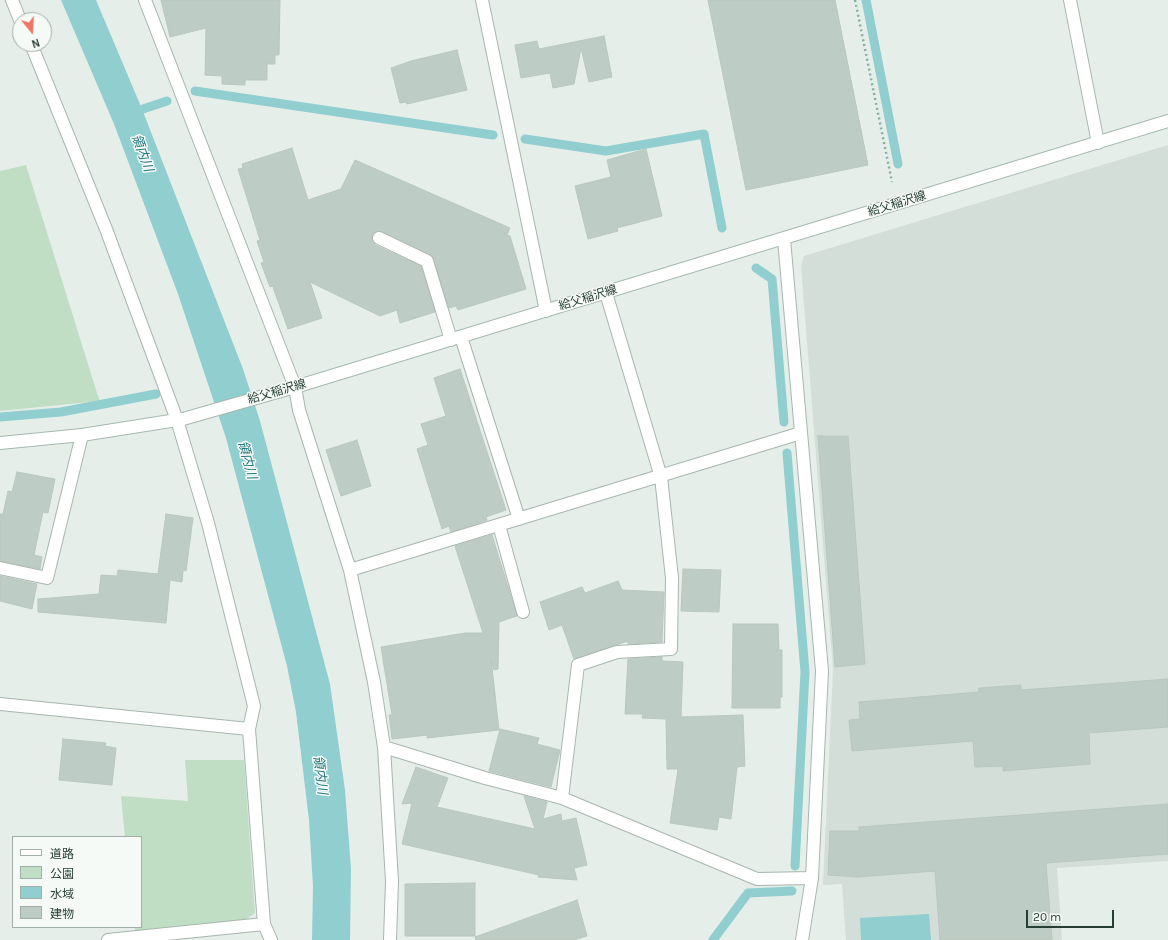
<!DOCTYPE html>
<html>
<head>
<meta charset="utf-8">
<style>
  body { margin:0 }
  #map { position:relative; width:1168px; height:940px; overflow:hidden; background:#e5eee9; font-family:Karla,"Noto Sans JP",sans-serif }
  canvas { display:block }
  .legend { position:absolute; left:12px; top:836px; width:130px; height:92px; box-sizing:border-box; background:#f6faf7; border:1px solid #a2afa9; margin:0; padding:5px 7px; list-style:none; font-size:12px; color:#253f35 }
  .legend li { display:flex; align-items:center; gap:8px; height:20px }
  .legend b { width:20px; border:1px solid #a2afa9 }
  .north { position:absolute; left:12px; top:12px; width:40px; height:40px; box-sizing:border-box; background:#f6faf7; border:1px solid #a2afa9; border-radius:50%; rotate:162deg; font-size:11px; font-weight:700; line-height:16px; text-align:center; color:#253f35 }
  .north::after { content:''; display:block; margin:auto; width:14px; height:18px; background:#ed7564; clip-path:polygon(50% 0,100% 100%,50% 72%,0 100%) }
  .scale { position:absolute; left:1026px; top:910px; width:88px; height:18px; box-sizing:border-box; border:2px solid #253f35; border-top:0; padding-left:5px; font-size:12px; line-height:14px; white-space:nowrap; color:#253f35; -webkit-text-stroke:3px #f6faf7; paint-order:stroke }
</style>
</head>
<body>
<div id="map">
<canvas width="1168" height="940"></canvas>
<ul class="legend">
<li><b style="height:5px;background:#fff"></b>道路</li>
<li><b style="height:11px;background:#bfdec4"></b>公園</li>
<li><b style="height:11px;background:#90ced0"></b>水域</li>
<li><b style="height:11px;background:#bdccc4"></b>建物</li>
</ul>
<div class="north">N</div>
<div class="scale">20 m</div>
</div>
<script>
const context = document.querySelector('canvas').getContext('2d');
context.lineJoin = 'round';
function fill(path, color) {
  context.fillStyle = color;
  context.fill(path, 'evenodd');
}
function toPath(rows) {
  const path = new Path2D();
  for (const r of rows) {
    path.moveTo(r[0], r[1]);
    for (let i = 2; i < r.length; i += 2) path.lineTo(r[i], r[i + 1]);
  }
  return path;
}
function stroke(path, color, width, dash) {
  context.strokeStyle = color;
  context.lineWidth = width;
  context.lineCap = dash ? 'butt' : 'round';
  context.setLineDash(dash || []);
  context.stroke(path);
}
function write(font, color, halo, rows, align = 'center') {
  context.font = font + ' Karla,"Noto Sans JP",sans-serif';
  context.lineWidth = 3;
  context.setLineDash([]);
  context.textBaseline = 'middle';
  context.strokeStyle = halo;
  context.fillStyle = color;
  for (const [text, x, y, turn = 0] of rows) {
    context.save();
    context.translate(x, y);
    context.rotate((+turn || 0) * Math.PI / 180);
    context.textAlign = isNaN(turn) ? turn : align;
    if (halo) context.strokeText(text, 0, 0);
    context.fillText(text, 0, 0);
    context.restore();
  }
}
const built = toPath([
  [1168,145,1168,861,1057,868,1062,940,846,940,842,884,823,885,833,670,801,266,804,256]
]);
const green = toPath([
  [26,165,97,393,100,401,0,411,0,171],
  [185,760,244,760,255,913,245,920,135,932,135,927,141,927,141,837,125,837,121,796,188,801]
]);
const water = toPath([
  [61,0,96,0,142,109,243,369,260,421,330,684,345,790,351,869,350,940,312,940,313,886,309,820,296,712,287,666,226,438,178,294,114,124],
  [929,914,931,940,861,940,860,918]
]);
const stream = toPath([
  [866,0,898,164],
  [195,91,493,135],
  [131,113,167,101],
  [525,139,606,151,704,134,722,228],
  [756,268,772,279,784,422],
  [0,417,61,412,156,394],
  [787,453,805,672,795,866],
  [713,940,748,893,792,891]
]);
const building = toPath([
  [161,0,280,0,279,55,275,55,275,64,267,64,267,80,245,80,245,85,222,84,222,76,205,75,206,28,170,37,161,0],
  [708,0,835,0,868,165,746,190,708,0],
  [604,36,612,77,589,82,581,48,574,84,553,88,550,73,521,78,515,45,537,41,539,49,604,36],
  [457,50,467,90,407,104,406,102,400,103,391,68,411,61,457,50],
  [292,148,308,200,341,189,355,160,510,228,507,235,510,236,526,289,458,310,456,306,449,308,432,256,378,231,372,235,373,242,375,245,421,266,435,312,400,323,397,310,380,316,310,282,322,318,288,329,274,290,273,286,270,287,261,263,264,262,257,241,260,240,238,169,243,168,242,164,292,148],
  [646,149,662,216,617,228,618,231,588,239,575,186,611,177,607,160,646,149],
  [460,369,506,510,486,517,487,520,451,532,449,526,442,529,417,449,428,445,421,424,446,416,434,378,460,369],
  [818,436,848,436,865,664,835,667,818,436],
  [357,440,371,486,341,496,326,450,357,440],
  [17,472,55,479,48,513,43,512,34,555,42,557,40,569,0,561,0,514,3,514,8,491,12,492,17,472],
  [166,514,193,518,186,571,183,570,182,582,170,580,166,623,38,612,38,599,99,594,101,575,117,576,118,570,158,574,166,514],
  [492,535,517,616,499,622,498,669,494,670,491,659,499,730,427,738,428,735,392,739,389,715,392,715,381,647,465,633,483,633,455,546,492,535],
  [683,569,721,570,719,612,681,611,683,569],
  [0,576,37,584,32,609,0,601,0,576],
  [618,581,622,590,664,592,662,642,628,644,628,641,574,659,562,625,549,630,540,602,582,587,585,593,618,581],
  [733,624,778,624,779,650,782,650,782,697,780,697,780,708,732,708,733,624],
  [662,657,662,661,683,662,681,717,743,715,745,766,737,767,731,819,719,817,717,830,670,823,678,769,667,769,666,719,642,718,643,714,625,714,628,659,662,657],
  [1168,679,1168,727,1089,733,1090,764,1003,771,1003,766,975,767,973,741,852,751,849,720,860,719,859,702,979,692,979,688,1021,685,1021,690,1168,679],
  [500,729,539,738,537,744,560,750,551,787,489,771,500,729],
  [63,739,106,743,105,746,116,748,112,785,59,780,63,739],
  [416,767,448,778,437,807,535,829,524,796,547,802,543,819,561,814,562,821,576,818,587,865,574,868,577,880,538,877,539,875,402,844,412,803,402,804,416,767],
  [1168,804,1168,854,1046,863,1052,940,940,940,935,871,858,877,828,875,830,831,859,831,859,827,1168,804],
  [475,883,475,936,405,936,405,884,475,883],
  [577,900,587,936,574,940,476,940,475,937,577,900]
]);
const path = toPath([
  [855,0,892,182]
]);
const service = toPath([
  [379,238,427,261,451,340],
  [499,525,523,612],
  [0,568,47,578,82,435],
  [802,940,812,878]
]);
const minor = toPath([
  [12,0,20,20],
  [145,0,295,387,299,410,350,570,374,682,384,747,392,881,390,940],
  [482,0,546,311],
  [1070,0,1098,143],
  [31,44,106,229,177,420,208,523,254,706,249,729,264,924,271,940],
  [461,337,519,519],
  [350,570,801,433],
  [0,704,249,729],
  [384,747,485,778,562,798,757,879,812,878,822,671,784,239],
  [562,798,578,665,617,652,671,649,672,578,661,477,606,293],
  [108,940,264,924]
]);
const secondary = toPath([
  [0,443,82,435,183,419,295,387,1168,121]
]);
const streetNames = [
  ["給父稲沢線",897,204,-17],
  ["給父稲沢線",588,298,-17],
  ["給父稲沢線",277,392,-16]
];
const waterNames = [
  ["領内川",142,153,70],
  ["領内川",247,460,75],
  ["領内川",320,775,83]
];
fill(built, '#d3ded8');
fill(green, '#bfdec4');
fill(water, '#90ced0');
stroke(stream, '#90ced0', 9);
fill(building, '#bdccc4');
stroke(building, '#b8c7bf', 1);
stroke(service, '#a8b6af', 14);
stroke(minor, '#a8b6af', 14);
stroke(secondary, '#a4b9af', 14);
stroke(path, '#87b09e', 2.5, [2, 3]);
stroke(service, '#fff', 12);
stroke(minor, '#fff', 12);
stroke(secondary, '#fff', 12);
write('12px', '#253f35', '#f6faf7', streetNames);
write('italic 13px', '#20767a', '#f6faf7', waterNames);
</script>
</body>
</html>
